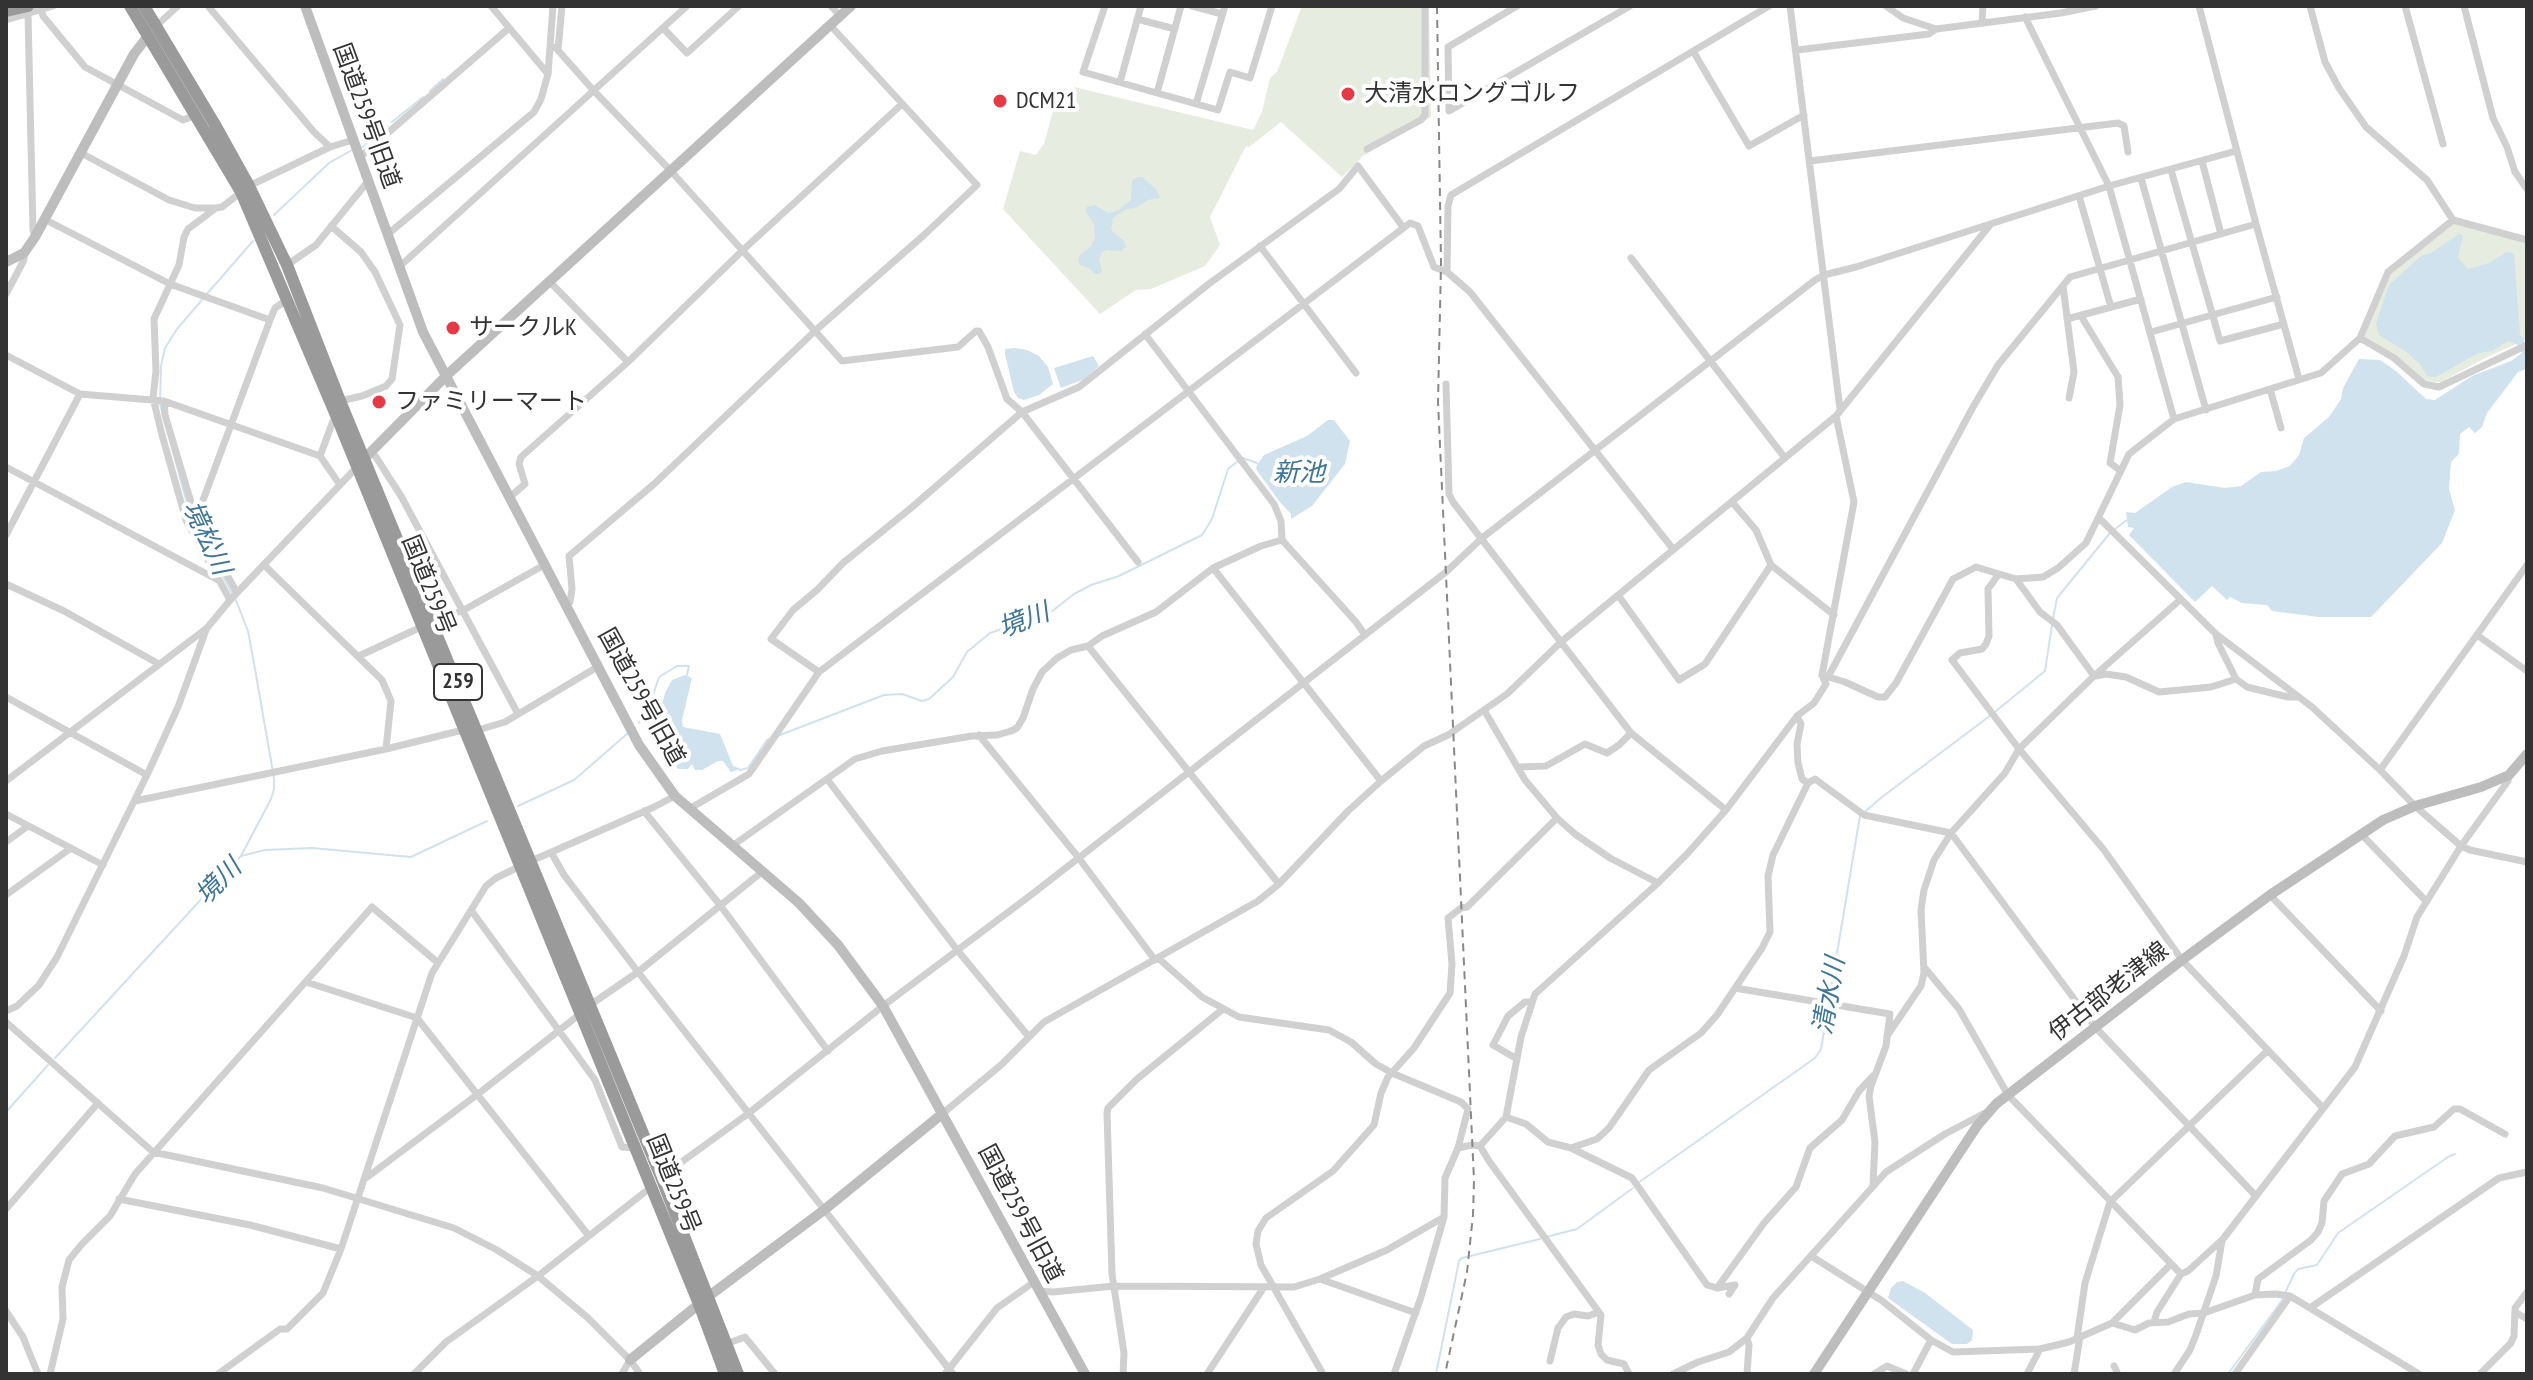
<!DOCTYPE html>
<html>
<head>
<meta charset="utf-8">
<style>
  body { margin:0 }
  #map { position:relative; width:2533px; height:1380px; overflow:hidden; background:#fff; font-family:"PT Sans Narrow",sans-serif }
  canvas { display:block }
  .frame { position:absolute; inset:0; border:8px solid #333; pointer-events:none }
</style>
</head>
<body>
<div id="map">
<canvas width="2533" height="1380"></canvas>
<div class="frame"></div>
</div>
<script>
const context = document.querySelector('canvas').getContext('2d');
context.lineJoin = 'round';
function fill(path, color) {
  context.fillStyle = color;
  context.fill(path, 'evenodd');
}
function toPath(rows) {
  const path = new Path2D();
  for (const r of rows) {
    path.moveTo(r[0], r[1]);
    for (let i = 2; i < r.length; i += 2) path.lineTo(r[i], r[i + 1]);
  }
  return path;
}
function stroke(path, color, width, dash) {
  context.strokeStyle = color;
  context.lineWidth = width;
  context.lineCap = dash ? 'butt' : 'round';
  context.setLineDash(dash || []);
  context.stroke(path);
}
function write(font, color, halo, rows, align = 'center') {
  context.font = font + ' "PT Sans Narrow","Noto Sans JP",sans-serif';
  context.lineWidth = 8;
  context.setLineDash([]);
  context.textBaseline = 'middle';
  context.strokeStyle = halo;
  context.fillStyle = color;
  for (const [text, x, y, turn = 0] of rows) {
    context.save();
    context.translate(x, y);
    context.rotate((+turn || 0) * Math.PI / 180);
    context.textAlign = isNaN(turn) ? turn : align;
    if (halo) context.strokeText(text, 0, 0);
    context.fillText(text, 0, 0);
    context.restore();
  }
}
const green = toPath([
  [1302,6,1429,6,1431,117,1363,156,1342,177,1281,122,1249,147,1246,146,1210,217,1220,245,1205,266,1151,289,1136,290,1100,314,1003,209,1020,151,1036,155,1044,144,1055,104,1068,106,1074,87,1253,130,1262,112,1270,78,1277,72],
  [2454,223,2462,223,2527,244,2527,339,2485,358,2441,382,2435,382,2424,380,2398,358,2364,336,2387,277]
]);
const water = toPath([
  [1137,177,1142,177,1156,189,1160,198,1148,200,1135,208,1126,209,1113,218,1111,230,1124,241,1126,247,1121,251,1107,250,1102,252,1099,259,1102,270,1100,274,1095,274,1089,268,1080,265,1078,261,1079,256,1091,246,1095,237,1094,224,1086,212,1087,207,1095,205,1108,213,1118,211,1131,200,1132,181],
  [2459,234,2463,235,2458,258,2468,269,2489,263,2507,252,2514,253,2520,335,2523,338,2527,352,2527,366,2526,369,2518,372,2487,413,2482,427,2475,433,2469,427,2460,434,2459,454,2451,462,2449,489,2455,510,2442,543,2371,617,2319,617,2272,611,2267,605,2242,603,2230,597,2227,600,2212,586,2195,602,2129,535,2134,528,2128,527,2126,512,2135,513,2172,487,2186,482,2225,488,2241,486,2261,472,2276,471,2290,466,2299,455,2304,438,2329,417,2341,399,2343,388,2359,359,2380,360,2396,371,2426,399,2435,400,2472,376,2511,361,2522,353,2520,346,2508,341,2492,351,2478,353,2436,377,2427,376,2420,364,2408,353,2379,335,2376,323,2389,285,2421,256,2431,253],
  [1015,348,1027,350,1039,356,1048,367,1053,384,1039,395,1024,400,1018,398,1014,392,1005,354,1005,349],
  [1093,356,1099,366,1082,380,1061,388,1054,368],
  [1328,420,1334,420,1350,441,1345,464,1312,506,1291,519,1291,514,1279,501,1256,469,1257,465,1264,455,1307,436],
  [685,675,692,678,682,720,683,727,720,734,733,766,741,769,731,772,723,761,718,761,702,770,695,770,692,764,688,769,678,769,673,763,665,762,661,757,656,728,665,693,672,680],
  [1903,1281,1925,1293,1973,1330,1972,1340,1967,1344,1952,1344,1888,1298,1891,1288,1897,1282]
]);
const stream = toPath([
  [430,91,443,79],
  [392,122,423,97],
  [363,147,387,126],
  [274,215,329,163,352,150],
  [206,295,253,241],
  [202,300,177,329,165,348,161,366,160,404,191,518,232,593],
  [1243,458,1257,463],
  [2115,529,2127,520],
  [2053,619,2057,598,2110,533],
  [1996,711,2045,671,2052,625],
  [639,723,647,713,659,677,677,666,689,666,687,675],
  [780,735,884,695,902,694,922,701,929,699,953,677,967,652,990,633,1051,612,1074,594,1091,585,1119,576,1202,535,1212,519,1228,469,1238,461],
  [740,770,748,768,767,740,770,739],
  [518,806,574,780,627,734],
  [241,856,265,850,312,848,411,857,487,821],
  [1829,1001,1860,816,1882,797,1991,715],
  [55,1058,241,856,271,799,274,789,274,778,255,669,248,631,235,598],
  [6,1112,48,1065],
  [1638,1183,1815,1058,1821,1049,1828,1008],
  [1546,1237,1577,1229,1633,1188],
  [2286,1291,2294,1274,2298,1269,2317,1265,2338,1233,2448,1157,2455,1154],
  [1436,1374,1459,1261,1462,1258,1540,1239],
  [2228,1374,2283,1299]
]);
const street = toPath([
  [208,6,314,132,330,147],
  [491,6,548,74],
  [831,6,840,16],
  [1105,6,1083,72,1157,93,1181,6],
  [1192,6,1222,14],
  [1517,6,1448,47,1449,111,1630,6],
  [1790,6,1840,409],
  [1886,6,1903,18,1936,29,2061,13,2096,6],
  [2310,6,2325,62,2339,88,2366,127,2427,180,2453,220],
  [2405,6,2443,144],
  [2464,6,2493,118,2507,147,2515,172,2527,189],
  [41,10,43,16,85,67,183,120,196,115],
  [28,14,33,230,35,237],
  [2025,17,2109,186,2174,419],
  [1137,19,1175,29],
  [6,20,53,6],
  [1982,23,1983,6],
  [156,26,178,6],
  [663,28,687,53,739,6],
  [551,47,556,48,594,91,670,170,842,361,958,347,976,331,979,331,988,347,1007,399,1022,412,1138,562],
  [558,50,562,6],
  [1797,50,1929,34,1936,29],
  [1693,51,1749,146,1804,115],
  [1120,82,1141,6],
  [1157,93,1218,110,1230,72,1250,78,1272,6],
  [1196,104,1225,6],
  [1367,149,1421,120,1425,115,1425,6],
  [81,153,169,200,195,208,216,208],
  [360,157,509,28],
  [1810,161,2118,123,2124,126,2128,152],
  [2202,161,2221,234],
  [2171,170,2220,341,2284,324],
  [2141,178,2206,410],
  [2079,196,2111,307],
  [46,220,170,284,270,320],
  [2256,224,2299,379],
  [331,226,361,252,375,272,400,325,392,379,386,386,362,396,340,401],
  [388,234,534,112,541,99,548,74,553,6],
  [1260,246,1356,373],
  [1631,258,1785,458],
  [287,265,316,245,369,180],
  [399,267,687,6],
  [1447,272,1448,206,1451,195,1769,6],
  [549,281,628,362],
  [2063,286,2074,372,2069,398],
  [6,294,24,260,24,253],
  [2081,316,2118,377,2120,405,2110,463,2121,471],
  [2067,319,2141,299],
  [2151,332,2277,297],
  [1145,334,1274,504,1281,521,1282,540,1356,622,1365,635],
  [2360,338,2394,358,2424,384,2439,387,2527,345],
  [6,355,80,394,164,401,320,456,340,485],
  [1446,384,1449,494,1453,502,1631,733,1726,810],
  [2270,389,2281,428],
  [164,401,165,415,196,519,237,593],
  [372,451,401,496,518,714],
  [320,456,333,421,338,420],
  [6,467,218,580],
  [510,497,525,484,519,464,521,457,628,362,743,250,902,104],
  [1732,502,1756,530,1771,565,1834,615],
  [2099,518,2216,634,2312,707,2380,770,2415,806,2461,846,2470,850,2527,862],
  [196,519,270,320,275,308,287,300],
  [6,535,80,394],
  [264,565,382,680,391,701,386,749],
  [1213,568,1381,781],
  [1998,575,1988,589,1989,636,1986,644,1982,649,1960,653,1952,660,2019,749,2104,850,2182,960,2323,1108],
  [2016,579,2040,612,2057,625,2094,676],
  [6,584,64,611,159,664],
  [1618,595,1679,680,1705,664,1771,565],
  [230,600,186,520,162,435,153,398,156,371,154,319,179,265,184,237,188,229,216,208,222,207,249,186,330,147,353,140],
  [565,602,570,602,572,589,569,556,654,484,816,330,924,235,977,185,830,25],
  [432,620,462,611,546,564],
  [2216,634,2218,643,2236,679],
  [2477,635,2527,671],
  [1088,646,1279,884],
  [359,656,421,627],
  [819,672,771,639,793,610,817,590,843,563,911,508,1022,412,1079,387,1210,283,1339,189,1358,166,1403,227],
  [1822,675,1845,682,1878,697,1885,697,1896,683,1953,579,1976,567,2016,579,2043,577,2058,568,2086,543,2129,454,2174,419,2321,373,2360,338,2388,272,2453,220,2527,240],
  [2096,676,2106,674,2126,677,2159,692,2211,687,2236,679,2247,687,2288,697,2297,697],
  [1828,677,1973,407,1998,365,2070,277,2256,224,2199,6],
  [6,697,147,775],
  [1484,710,1525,780,1557,818,1575,834,1610,858,1658,883],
  [1797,716,1801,724,1797,744,1798,763,1802,779,1808,783],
  [478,730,505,722,599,666],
  [979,735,1078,857,1155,960],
  [1518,767,1546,766,1585,744,1607,753,1619,745,1631,733],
  [2380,770,2527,565],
  [827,779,958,951,1029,1037],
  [6,781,207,628,231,599,358,466],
  [135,801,386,749,463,730],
  [689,809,749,774,819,672,1410,223,1418,226,1434,267,1447,272,1470,292,1673,549],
  [644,811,720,905,828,1051],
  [6,814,103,865],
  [2361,834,2426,901],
  [6,842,28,826],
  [732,846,855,759,882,751,972,736,997,735,1011,731,1017,728,1023,718,1033,689,1042,672,1057,658,1071,650,1088,646,1102,636,1156,612,1213,568,1261,546,1282,540],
  [551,852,564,875,638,972,953,1374],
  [6,895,71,848],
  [2270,895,2381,1011],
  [471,910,595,1080,622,1147,635,1148],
  [1158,958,1202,997,1239,1017,1329,1030,1351,1042,1376,1064,1392,1073,1461,1102,1468,1109,1458,1148,1445,1178,1444,1217,1421,1297,1394,1374],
  [1924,967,1959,1009,2008,1095,2181,1274,2188,1271,2223,1239,2355,1067,2404,956,2417,917,2461,846,2508,781,2509,775],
  [306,982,417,1018,589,1236],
  [1735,988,1890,1014,1886,1046,1871,1086,1869,1096,1875,1142,1873,1185],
  [590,1005,638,972,763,871],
  [6,1011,17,1006,39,985,57,957,147,775,178,707,206,630],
  [6,1022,153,1152,323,1188,454,1228,497,1250,538,1276,588,1318,630,1360,640,1374],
  [1887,1036,1921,986,1924,973,1921,910,1924,890,1934,860,1951,833,2005,773,2019,749,2094,676,2181,599],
  [1517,1059,1493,1045,1508,1016,1525,1002,1531,1002],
  [942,1114,1001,1065,1044,1022,1258,901,1279,884,1348,811,1381,781,1424,746,1448,735,1507,694,1561,642,1836,416,1990,225],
  [1506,1117,1526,1124,1548,1142,1571,1148,1632,1178,1707,1285,1717,1288,1735,1285,1729,1294],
  [1480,1146,1489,1161,1601,1315,1598,1345,1601,1354,1607,1360,1624,1364,1629,1374],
  [1458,1148,1472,1145,1480,1146,1506,1117,1521,1037,1535,994,1658,883,1687,854,1726,810,1797,716,1814,703,1826,684,1822,675,1854,502,1836,416],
  [1571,1148,1597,1139,1609,1128,1649,1070,1701,1033,1717,1015,1762,948,1770,932,1768,876,1773,855,1808,783,1815,779,1864,815,1951,833,2095,1027,2256,1196],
  [661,1177,749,1113,883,1006,1031,895,1446,572,1482,538,1815,280,1824,275,1856,267,2109,186,2236,151],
  [366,1178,478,1094,580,1014],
  [119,1199,250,1225,341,1249],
  [6,1209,98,1103],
  [1811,1256,1881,1300,1931,1340,1953,1352,2040,1349,2069,1342,2112,1323,2135,1330,2149,1323,2168,1322,2189,1314,2204,1313,2255,1295,2275,1294,2290,1296,2419,1374],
  [1320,1279,1416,1313],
  [1717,1288,1764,1223,1796,1187,1810,1148,1842,1120,1859,1091,1873,1076],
  [1038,1291,1053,1292,1114,1286,1294,1287,1320,1279,1387,1250,1444,1217],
  [2255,1295,2258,1279,2311,1240,2318,1232,2322,1223,2324,1201,2342,1174,2369,1164,2395,1136,2434,1127,2454,1109,2460,1109,2505,1134],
  [2310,1308,2499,1178,2527,1172],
  [6,1311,23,1337,38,1374],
  [2515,1312,2527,1319],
  [2154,1322,2157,1312,2181,1274],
  [2112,1323,2171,1264],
  [1747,1338,1749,1345,1747,1374],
  [2077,1338,2085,1283,2110,1202,2268,1050],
  [726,1344,745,1337,775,1374],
  [1550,1361,1558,1328,1566,1317,1574,1314,1588,1316,1599,1312],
  [2114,1366,2118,1374],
  [50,1374,63,1319,62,1287,69,1260,82,1244,110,1216,135,1174,372,907,437,962],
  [218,1374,280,1329,287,1329,323,1293,341,1249,432,973,486,886,496,878,531,861,652,808,675,796],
  [414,1374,446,1342,538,1276,650,1188],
  [622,1374,630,1360],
  [945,1374,997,1308,1034,1282],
  [1123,1374,1124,1353,1112,1274,1107,1113,1108,1108,1137,1079,1223,1009],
  [1207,1374,1264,1287],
  [1323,1374,1261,1265,1256,1244,1258,1231,1266,1218,1333,1171,1374,1125,1381,1093,1388,1077,1414,1048,1450,993,1452,964,1448,918,1461,908,1467,907,1557,818],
  [1673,1374,1698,1362,1729,1352,1747,1338,1773,1298,1886,1172,1945,1134,1985,1113],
  [1874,1374,1887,1366,1906,1374],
  [1913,1374,1931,1340],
  [2027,1374,2040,1349],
  [2074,1374,2080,1337],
  [2174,1374,2190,1350,2196,1335,2216,1276,2222,1241],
  [2235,1374,2290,1296],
  [2480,1374,2511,1343,2514,1336,2515,1308,2527,1292]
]);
const secondary = toPath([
  [305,6,423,332,639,745,675,796,799,903,838,945,883,1006,1085,1374],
  [6,262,24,253,35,237,134,54,148,36],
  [364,459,447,375,851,6],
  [630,1360,709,1296,824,1210,942,1114],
  [1814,1374,1977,1126,1996,1104,2182,960,2270,895,2383,820,2415,806,2481,787,2509,775,2527,754]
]);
const highway = toPath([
  [130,6,241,192,338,420,699,1304,725,1374],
  [144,6,214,123,249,186,287,265,340,401,661,1177,738,1374],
  [6,11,28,6]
]);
const rail = toPath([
  [1437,6,1441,264,1438,402,1474,1180,1473,1215,1467,1272,1445,1374]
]);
const markers = [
  [1348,94,8,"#e63946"],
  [1000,101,8,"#e63946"],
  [453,328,8,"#e63946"],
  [379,402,8,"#e63946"]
];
const shields = [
  [458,682,48]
];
const shieldNames = [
  ["259",458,682]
];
const poiNames = [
  ["大清水ロングゴルフ",1364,94],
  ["DCM21",1016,101],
  ["サークルK",469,328],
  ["ファミリーマート",395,402]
];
const streetNames = [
  ["国道259号旧道",366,116,70],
  ["国道259号",428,585,68],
  ["国道259号旧道",641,697,61],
  ["伊古部老津線",2109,992,-38],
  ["国道259号",673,1184,68],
  ["国道259号旧道",1020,1214,62]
];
const waterNames = [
  ["新池",1299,474],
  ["境松川",206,538,65],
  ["境川",1024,621,-21],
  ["境川",219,882,-45],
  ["清水川",1830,996,-80]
];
fill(green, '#e6ecdf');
fill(water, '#cfe2ee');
stroke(stream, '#cfe2ee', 2);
stroke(street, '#d0d0d0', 7);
stroke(secondary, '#bdbdbd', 10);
stroke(highway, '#9a9a9a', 12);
stroke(rail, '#888', 2, [8, 6]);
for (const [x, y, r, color] of markers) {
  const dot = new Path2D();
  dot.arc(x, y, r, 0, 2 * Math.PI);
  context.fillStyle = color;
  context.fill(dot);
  stroke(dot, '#fff', 3);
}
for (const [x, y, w] of shields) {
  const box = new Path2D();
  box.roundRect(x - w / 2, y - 18, w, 36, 6);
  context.fillStyle = '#fff';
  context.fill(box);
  stroke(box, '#333', 2);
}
write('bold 22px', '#333', null, shieldNames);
write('24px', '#333', '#fff', poiNames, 'left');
write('24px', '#333', '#fff', streetNames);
write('italic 26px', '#3f7597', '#fff', waterNames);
</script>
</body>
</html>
